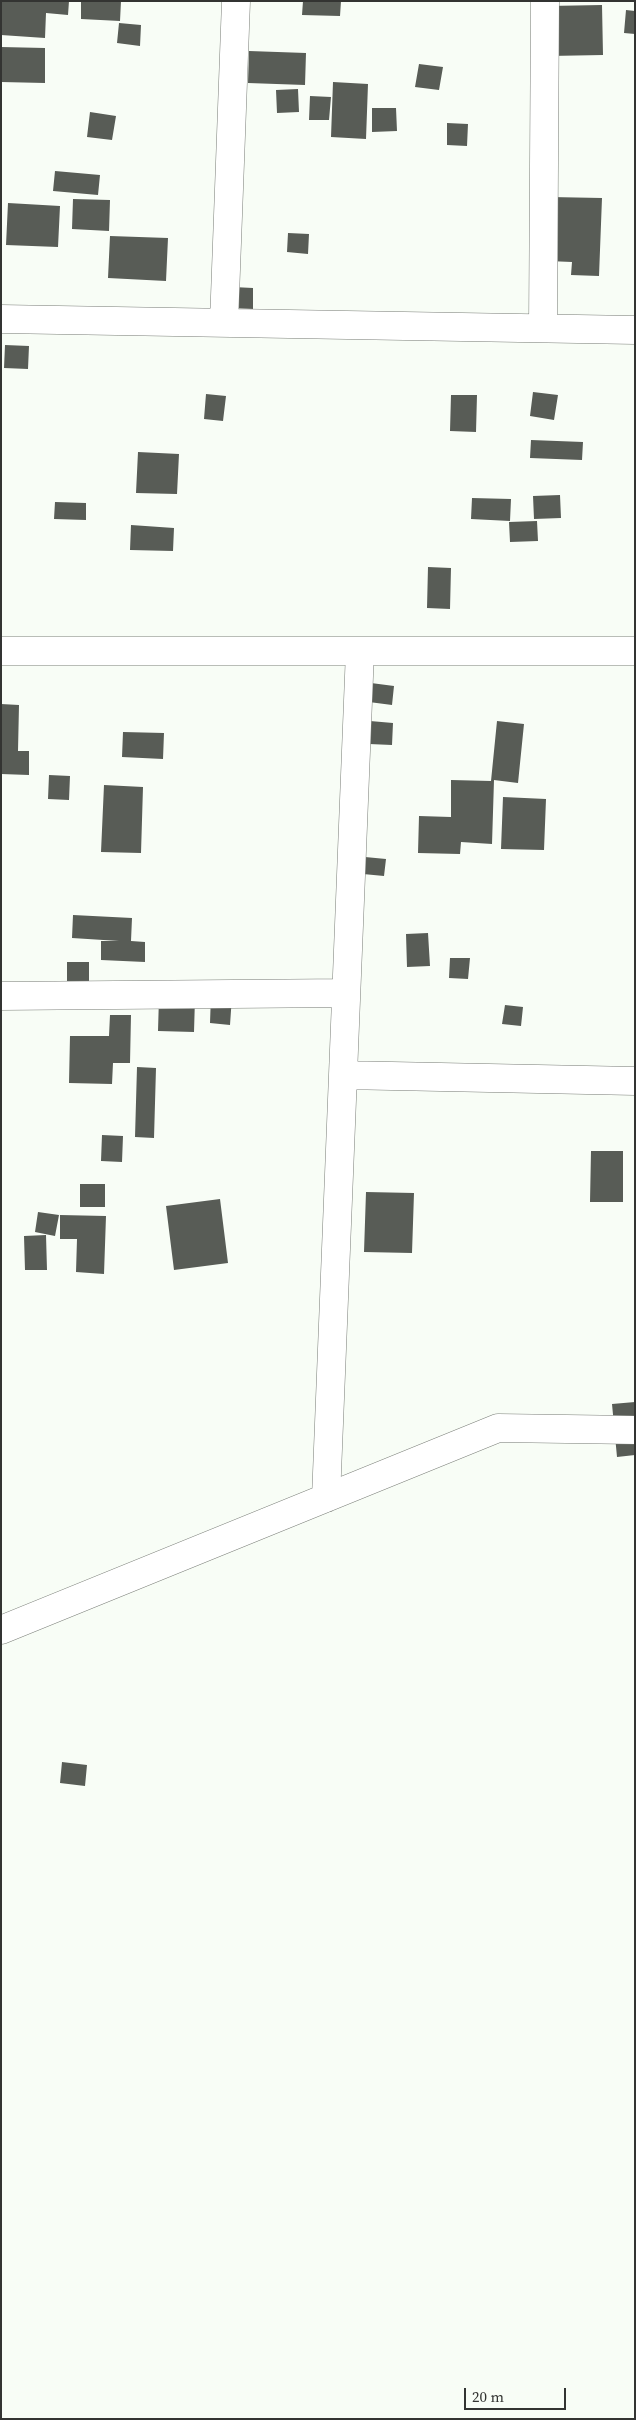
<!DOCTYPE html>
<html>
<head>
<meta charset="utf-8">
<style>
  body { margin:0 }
  #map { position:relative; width:636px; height:2420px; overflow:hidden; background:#f8fdf6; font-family:"Source Serif 4",serif }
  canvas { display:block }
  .frame { position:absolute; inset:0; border:2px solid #333432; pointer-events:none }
  .scale { position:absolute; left:464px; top:2388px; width:102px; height:22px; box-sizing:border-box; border:2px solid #333432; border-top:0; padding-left:6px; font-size:15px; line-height:18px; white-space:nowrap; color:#333432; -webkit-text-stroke:4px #f8fdf6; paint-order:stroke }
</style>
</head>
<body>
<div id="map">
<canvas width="636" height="2420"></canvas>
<div class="frame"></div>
<div class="scale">20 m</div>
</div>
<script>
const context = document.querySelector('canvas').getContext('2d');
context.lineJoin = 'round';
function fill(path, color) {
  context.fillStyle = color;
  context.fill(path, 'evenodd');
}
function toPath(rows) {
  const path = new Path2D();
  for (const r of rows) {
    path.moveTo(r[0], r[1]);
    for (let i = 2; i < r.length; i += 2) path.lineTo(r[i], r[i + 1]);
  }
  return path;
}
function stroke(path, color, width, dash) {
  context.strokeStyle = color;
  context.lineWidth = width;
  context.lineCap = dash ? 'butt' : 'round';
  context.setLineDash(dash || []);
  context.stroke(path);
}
const building = toPath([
  [1,1,69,1,68,15,46,13,45,38,1,35],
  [81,1,121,1,120,21,81,19],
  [303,1,341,1,340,16,302,15],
  [602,5,603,55,549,56,548,6],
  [626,10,635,11,635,34,624,33],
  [119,23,141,25,140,46,117,43],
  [1,47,45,48,45,83,1,82],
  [249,51,306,53,305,85,248,83],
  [419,64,443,67,439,90,415,87],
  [333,82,368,84,366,139,331,137],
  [298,89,299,112,277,113,276,90],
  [310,96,331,97,329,120,309,120],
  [372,108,396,108,397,131,372,132],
  [90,112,116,116,112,140,87,137],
  [447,123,468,124,467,146,447,145],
  [55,171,100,175,98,195,53,191],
  [550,197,602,198,599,276,571,275,572,262,548,261],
  [73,199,110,200,109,231,72,229],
  [8,203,60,206,58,247,6,245],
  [288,233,309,234,308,254,287,252],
  [110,236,168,238,166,281,108,278],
  [233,287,253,288,253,309,232,308],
  [5,345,29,346,28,369,4,368],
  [533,392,558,395,554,420,530,416],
  [206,394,226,396,223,421,204,419],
  [451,395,477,395,476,432,450,431],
  [531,440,583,442,582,460,530,458],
  [138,452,179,454,177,494,136,493],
  [560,495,561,518,534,519,533,496],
  [472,498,511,499,510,521,471,519],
  [55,502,86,503,86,520,54,519],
  [537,521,538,541,510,542,509,522],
  [131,525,174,528,173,551,130,550],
  [428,567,451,568,450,609,427,608],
  [371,683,394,686,392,705,369,702],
  [1,704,19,705,18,751,29,751,29,775,1,774],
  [370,721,393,723,392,745,369,744],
  [497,721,524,724,518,783,494,780,492,844,461,842,460,854,418,853,419,816,451,817,451,780,491,781],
  [123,732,164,733,163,759,122,757],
  [49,775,70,776,69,800,48,799],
  [104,785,143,787,141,853,101,852],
  [503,797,546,799,544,850,501,849],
  [365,857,386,859,384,876,363,874],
  [73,915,132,918,131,941,145,942,145,962,101,960,101,941,119,941,72,938],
  [428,933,430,966,407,967,406,934],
  [450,958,470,958,468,979,449,978],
  [67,962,89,962,89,989,67,990],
  [211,994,232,996,230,1025,210,1023],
  [159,997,195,998,194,1032,158,1031],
  [505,1005,523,1007,521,1026,502,1024],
  [110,1015,131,1015,130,1063,113,1063,112,1084,69,1083,70,1036,109,1036],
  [137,1067,156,1068,154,1138,135,1137],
  [102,1135,123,1136,122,1162,101,1161],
  [591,1151,623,1151,623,1202,590,1202],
  [80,1184,105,1184,105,1207,80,1207],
  [366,1192,414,1193,412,1253,364,1252],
  [220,1199,228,1263,174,1270,166,1206],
  [38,1212,59,1215,55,1236,35,1232],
  [60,1215,106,1216,104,1274,76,1272,77,1239,60,1239],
  [46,1235,47,1270,25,1270,24,1236],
  [635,1402,635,1455,617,1457,612,1404],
  [62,1762,87,1765,85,1786,60,1783]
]);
const minor = toPath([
  [1,319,635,330],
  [224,323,236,1],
  [543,328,545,1],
  [1,651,635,651],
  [1,996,346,993],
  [343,1075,635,1081],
  [326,1498,360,651],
  [1,1630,498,1428,635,1430]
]);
fill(building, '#585c56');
stroke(minor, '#7a7e78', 29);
stroke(minor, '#fff', 28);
</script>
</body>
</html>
